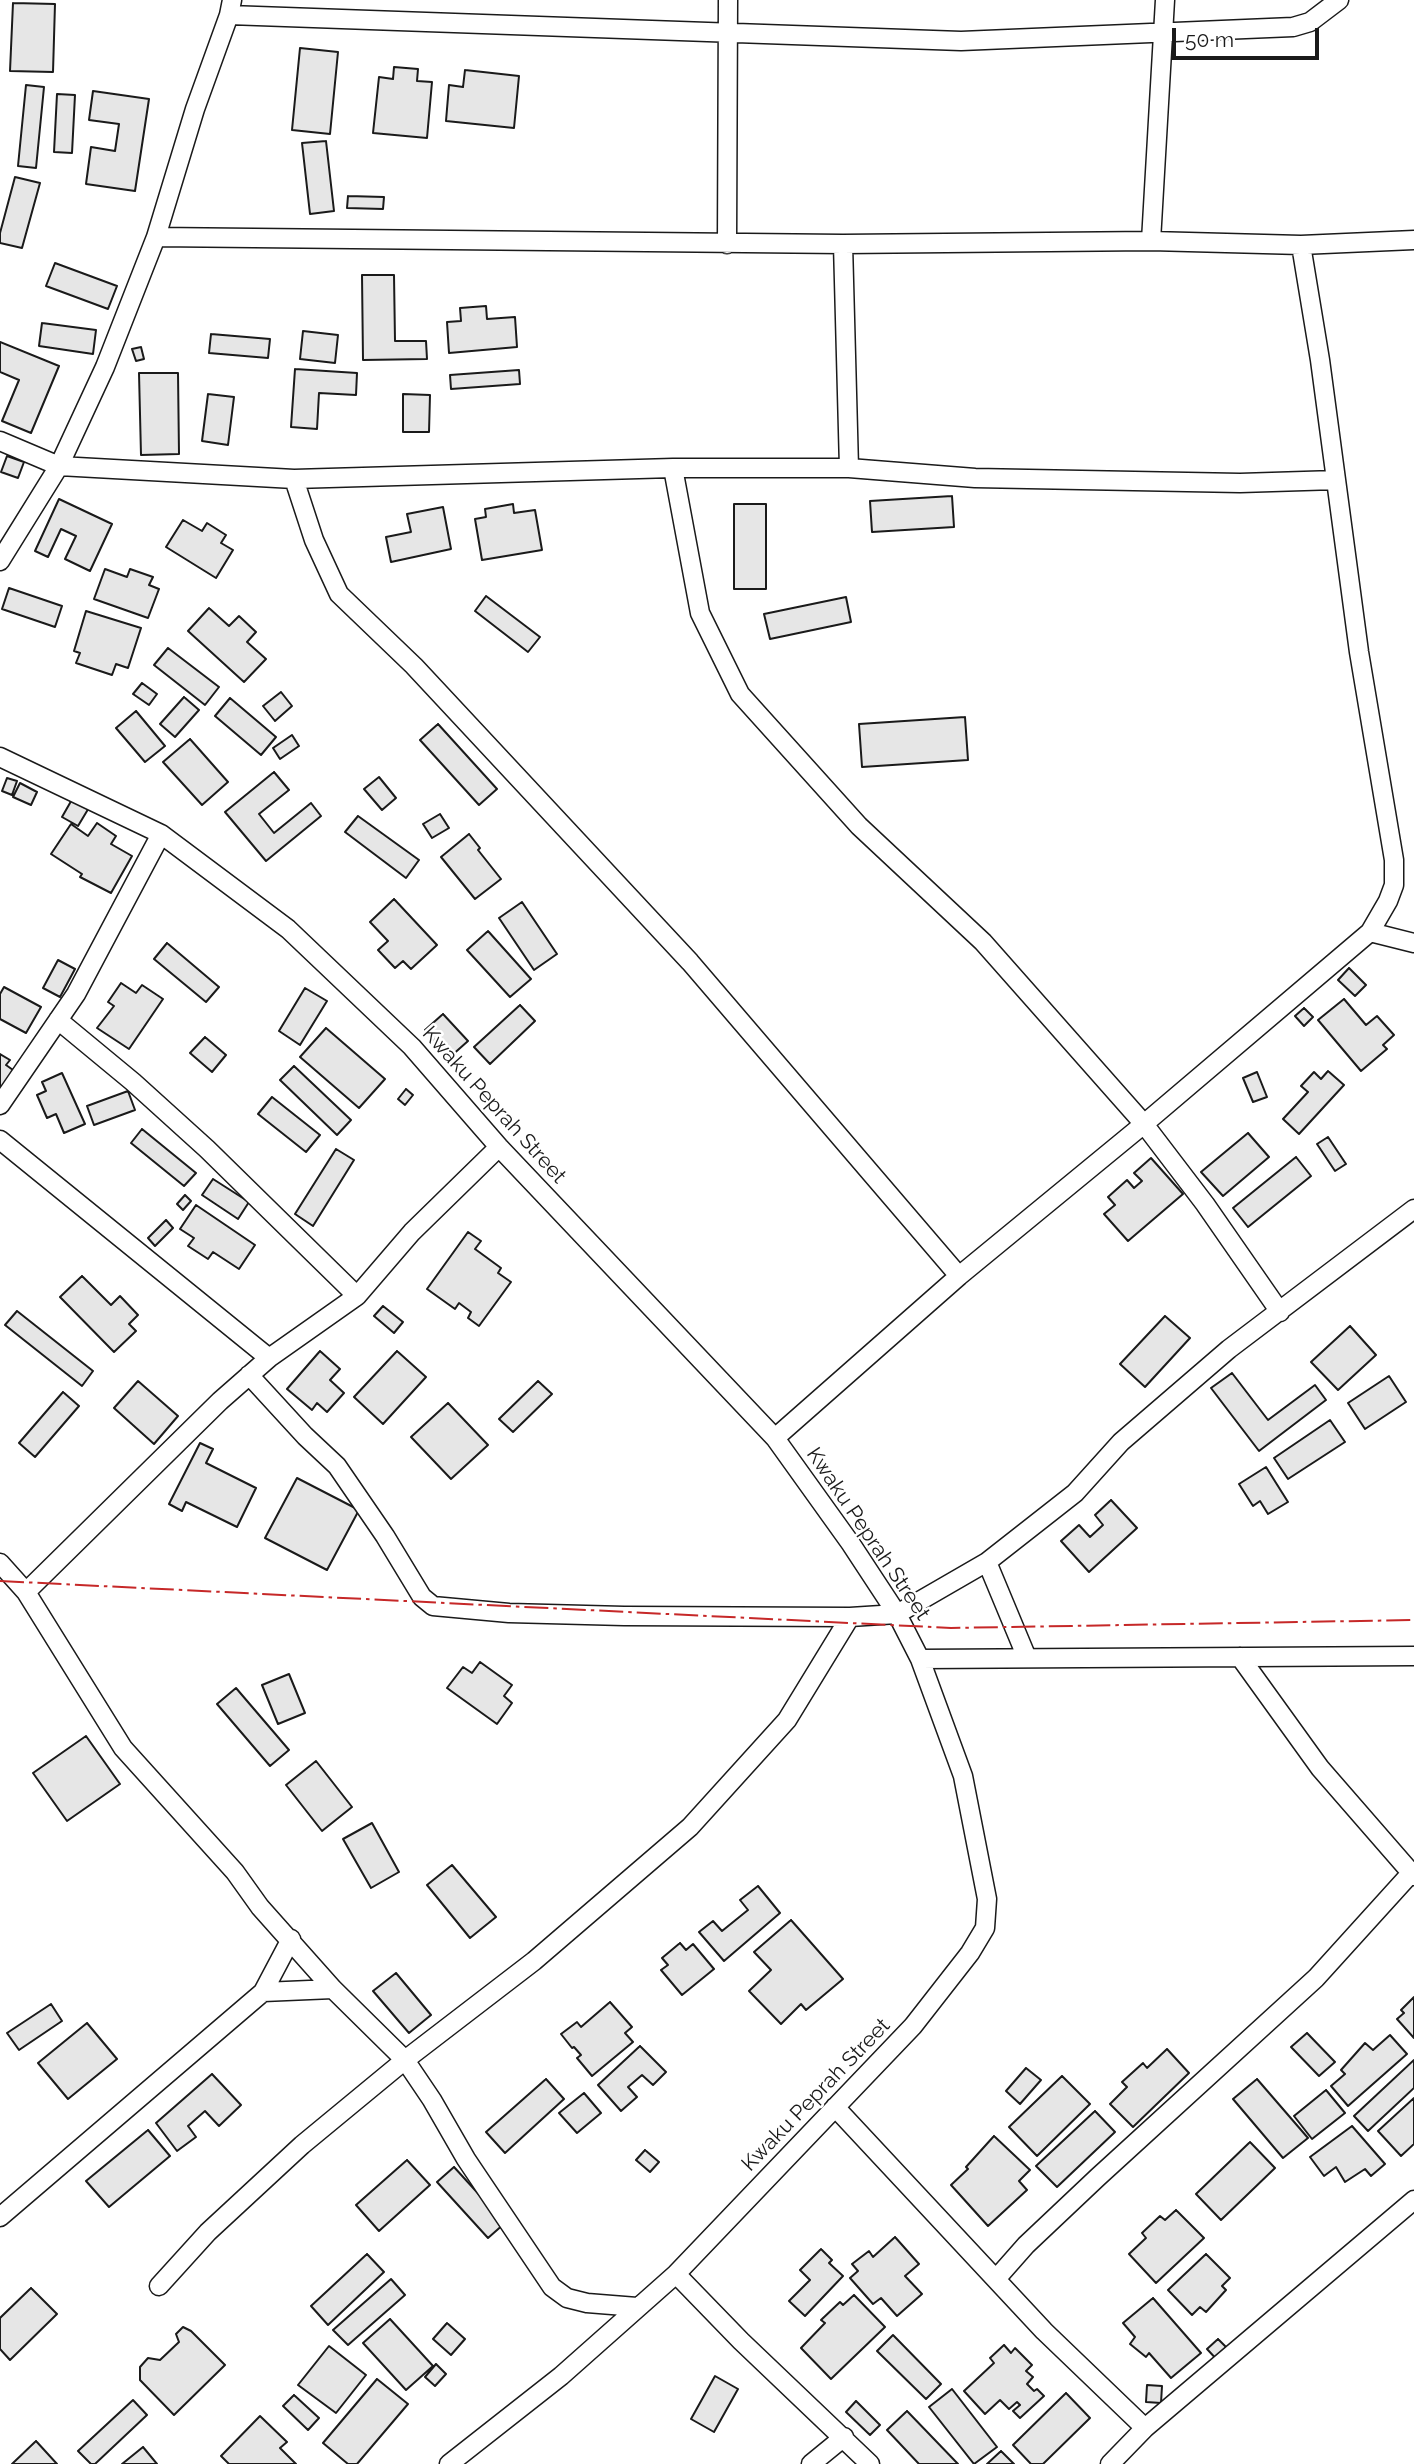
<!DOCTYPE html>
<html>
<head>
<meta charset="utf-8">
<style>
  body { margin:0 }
  #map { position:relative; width:1414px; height:2464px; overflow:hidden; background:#fff; font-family:Raleway,sans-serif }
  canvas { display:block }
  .scale { position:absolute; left:1172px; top:28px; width:147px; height:32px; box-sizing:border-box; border:4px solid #1a1a1a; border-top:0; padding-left:9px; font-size:21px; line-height:24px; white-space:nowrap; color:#1a1a1a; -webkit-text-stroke:5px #fff; paint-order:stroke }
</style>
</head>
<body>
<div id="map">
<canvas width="1414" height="2464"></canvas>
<div class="scale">50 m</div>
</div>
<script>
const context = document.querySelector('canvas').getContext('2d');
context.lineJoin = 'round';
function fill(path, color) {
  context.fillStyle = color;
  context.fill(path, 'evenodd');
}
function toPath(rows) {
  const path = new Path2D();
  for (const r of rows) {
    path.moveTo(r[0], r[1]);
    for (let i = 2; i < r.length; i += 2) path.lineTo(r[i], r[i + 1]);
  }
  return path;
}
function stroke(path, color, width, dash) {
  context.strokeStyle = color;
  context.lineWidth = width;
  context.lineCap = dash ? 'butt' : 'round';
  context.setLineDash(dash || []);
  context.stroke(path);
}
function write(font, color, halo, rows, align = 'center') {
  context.font = font + ' Raleway,sans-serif';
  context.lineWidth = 5;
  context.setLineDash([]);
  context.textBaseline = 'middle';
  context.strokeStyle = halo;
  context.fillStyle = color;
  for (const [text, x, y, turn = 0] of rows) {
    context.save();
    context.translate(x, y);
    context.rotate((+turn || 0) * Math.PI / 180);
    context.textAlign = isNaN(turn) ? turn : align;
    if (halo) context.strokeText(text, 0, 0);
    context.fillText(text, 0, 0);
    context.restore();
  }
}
const building = toPath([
  [13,3,55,4,53,72,10,71,13,3],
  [300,48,338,52,330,134,292,130,300,48],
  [394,67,418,69,417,81,432,82,427,138,373,133,379,77,393,79,394,67],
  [465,70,519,76,514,128,446,121,449,85,463,87,465,70],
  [26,85,44,87,36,168,18,166,26,85],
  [93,91,149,99,135,191,86,184,91,147,115,151,119,124,89,120,93,91],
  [57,94,75,95,72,153,54,152,57,94],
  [326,141,334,211,310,214,302,143,326,141],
  [15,177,40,183,22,248,0,243,0,233,15,177],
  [348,196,384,197,383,209,347,208,348,196],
  [55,263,117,286,108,309,46,286,55,263],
  [362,275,394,275,395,341,426,341,427,359,363,360,362,275],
  [486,306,487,319,515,317,517,347,449,353,447,322,461,321,460,308,486,306],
  [42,323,96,330,93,354,39,346,42,323],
  [303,331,338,335,335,363,300,359,303,331],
  [211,334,270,339,268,358,209,353,211,334],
  [0,342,59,366,31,433,2,421,19,380,0,372,0,342],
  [141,347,144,359,136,361,132,349,141,347],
  [295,369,357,373,356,395,319,393,317,429,291,427,295,369],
  [519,370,520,384,451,389,450,375,519,370],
  [139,373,178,373,179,454,141,455,139,373],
  [208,394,234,397,228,445,202,441,208,394],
  [403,394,430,395,429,432,403,432,403,394],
  [7,456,24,462,18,478,1,472,7,456],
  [952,496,954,527,872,532,870,501,952,496],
  [59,499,112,524,90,571,65,559,76,536,61,529,48,557,35,551,59,499],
  [513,504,514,513,535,510,542,550,482,560,475,519,486,517,485,509,513,504],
  [734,504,766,504,766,589,734,589,734,504],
  [443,507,451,549,391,562,386,537,411,532,407,514,443,507],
  [183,520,202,531,207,523,226,535,221,543,233,550,216,578,166,547,183,520],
  [105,569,127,577,130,569,153,577,149,585,159,589,148,618,94,599,105,569],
  [9,588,62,606,55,627,2,609,9,588],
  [486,596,540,637,528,652,475,611,486,596],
  [846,597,851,622,770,639,764,614,846,597],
  [209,608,229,626,239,616,256,632,247,642,266,659,244,682,188,631,209,608],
  [86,611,141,628,128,668,116,664,112,675,76,663,80,653,74,651,86,611],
  [168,648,219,687,205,705,154,665,168,648],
  [142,683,157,694,149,705,133,694,142,683],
  [281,692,292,706,275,721,263,706,281,692],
  [184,697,199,710,175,737,160,724,184,697],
  [230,698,276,737,261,755,215,716,230,698],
  [136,711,165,746,145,762,116,728,136,711],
  [965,717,968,760,862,767,859,724,965,717],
  [438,724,497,789,479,805,420,740,438,724],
  [292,735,299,746,280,759,273,748,292,735],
  [190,739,228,782,202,805,163,762,190,739],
  [274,772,289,790,259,814,274,833,311,803,321,816,266,861,225,812,274,772],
  [379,777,396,798,382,810,364,789,379,777],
  [7,778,17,781,12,795,2,791,7,778],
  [20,783,37,792,31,805,13,797,20,783],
  [74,796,90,806,78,826,62,817,74,796],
  [440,814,449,828,432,838,423,824,440,814],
  [358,816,419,860,406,878,345,832,358,816],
  [97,823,116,836,111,844,132,856,111,893,80,877,82,874,51,854,71,824,88,836,97,823],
  [469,834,480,848,478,850,501,879,475,899,441,857,469,834],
  [394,899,437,945,411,969,403,961,395,968,378,950,388,941,370,922,394,899],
  [522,902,557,954,534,970,499,918,522,902],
  [488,931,531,979,510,997,467,950,488,931],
  [167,943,219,987,206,1002,154,959,167,943],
  [58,960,75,969,60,997,43,988,58,960],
  [1349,968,1366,985,1355,996,1338,980,1349,968],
  [121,983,136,993,142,985,163,999,129,1049,97,1028,114,1006,108,1002,121,983],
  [4,987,41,1007,26,1033,0,1019,0,994,4,987],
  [305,988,327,1001,300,1045,279,1031,305,988],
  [1344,999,1366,1025,1377,1016,1394,1035,1383,1045,1387,1049,1361,1071,1318,1020,1344,999],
  [520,1005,535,1021,490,1064,474,1047,520,1005],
  [1304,1008,1313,1017,1304,1026,1295,1016,1304,1008],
  [443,1014,468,1041,450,1057,425,1030,443,1014],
  [326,1028,385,1079,359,1108,300,1057,326,1028],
  [205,1037,226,1055,212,1072,190,1053,205,1037],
  [0,1054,10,1060,6,1065,20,1075,0,1098,0,1054],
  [294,1066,351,1120,337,1135,280,1080,294,1066],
  [1328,1071,1344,1085,1299,1134,1283,1119,1308,1092,1301,1086,1314,1072,1321,1079,1328,1071],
  [1257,1072,1267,1097,1253,1102,1243,1078,1257,1072],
  [62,1073,85,1124,64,1133,56,1114,47,1118,37,1095,46,1091,42,1082,62,1073],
  [406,1089,413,1095,405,1105,398,1099,406,1089],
  [128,1091,135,1110,94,1125,87,1106,128,1091],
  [272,1097,320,1135,306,1152,258,1114,272,1097],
  [142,1129,196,1173,184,1186,131,1143,142,1129],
  [1248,1133,1269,1157,1223,1196,1201,1172,1248,1133],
  [1328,1137,1346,1164,1335,1171,1317,1144,1328,1137],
  [336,1149,354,1160,313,1226,295,1214,336,1149],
  [1296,1157,1311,1176,1248,1227,1233,1208,1296,1157],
  [1151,1158,1183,1194,1128,1241,1104,1214,1115,1205,1108,1197,1127,1180,1134,1188,1142,1181,1134,1173,1151,1158],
  [213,1179,249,1202,238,1219,202,1195,213,1179],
  [185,1195,191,1201,183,1210,177,1204,185,1195],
  [196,1205,255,1245,239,1269,213,1252,208,1259,188,1246,194,1238,180,1229,196,1205],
  [166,1220,173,1228,155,1246,148,1238,166,1220],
  [468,1232,481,1241,475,1249,501,1268,498,1273,511,1282,479,1326,468,1318,471,1312,459,1303,455,1309,427,1289,468,1232],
  [82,1276,111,1305,120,1296,138,1315,129,1324,136,1331,114,1352,60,1297,82,1276],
  [383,1306,403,1322,394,1333,374,1316,383,1306],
  [17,1311,93,1371,82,1386,5,1325,17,1311],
  [1165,1316,1190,1338,1145,1387,1120,1364,1165,1316],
  [1350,1326,1376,1355,1338,1390,1311,1362,1350,1326],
  [320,1351,340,1369,330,1380,344,1393,327,1412,317,1403,312,1410,287,1389,320,1351],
  [397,1351,426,1377,383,1424,354,1397,397,1351],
  [1232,1373,1268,1420,1315,1385,1326,1400,1259,1451,1211,1388,1232,1373],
  [1389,1376,1406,1402,1365,1429,1348,1403,1389,1376],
  [138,1381,178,1416,154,1444,114,1408,138,1381],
  [538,1381,552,1394,513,1432,499,1419,538,1381],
  [63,1392,79,1406,35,1457,19,1443,63,1392],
  [448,1403,488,1445,451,1479,411,1437,448,1403],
  [1330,1420,1345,1442,1288,1479,1274,1458,1330,1420],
  [200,1443,213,1449,206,1463,256,1488,237,1527,186,1502,182,1511,169,1504,200,1443],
  [1266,1467,1288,1502,1268,1514,1260,1501,1253,1506,1239,1484,1266,1467],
  [297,1478,359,1510,327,1570,265,1538,297,1478],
  [1111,1500,1137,1528,1089,1572,1061,1541,1079,1525,1090,1537,1103,1525,1095,1515,1111,1500],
  [480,1662,512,1685,504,1696,512,1703,497,1724,447,1688,463,1667,472,1673,480,1662],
  [289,1674,305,1713,278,1724,262,1685,289,1674],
  [236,1688,289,1750,270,1766,217,1704,236,1688],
  [86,1736,120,1784,67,1821,33,1773,86,1736],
  [316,1761,352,1807,322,1831,286,1785,316,1761],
  [372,1823,399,1872,371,1888,343,1839,372,1823],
  [452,1865,496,1917,470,1938,427,1885,452,1865],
  [758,1886,780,1913,724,1961,699,1932,713,1921,722,1931,748,1910,740,1900,758,1886],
  [791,1920,843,1979,806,2010,801,2004,781,2024,749,1991,771,1970,754,1952,791,1920],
  [680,1943,686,1950,693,1944,714,1969,682,1995,661,1970,668,1965,662,1958,680,1943],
  [396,1973,431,2015,409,2033,373,1991,396,1973],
  [1414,1997,1414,2038,1397,2019,1404,2013,1401,2010,1414,1997],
  [610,2002,632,2027,625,2033,633,2042,592,2076,577,2058,581,2055,574,2047,572,2048,561,2034,577,2022,581,2027,610,2002],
  [51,2004,62,2021,19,2050,7,2033,51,2004],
  [87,2023,117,2059,68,2099,38,2063,87,2023],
  [1307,2033,1335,2062,1319,2076,1291,2047,1307,2033],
  [1390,2035,1407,2054,1348,2106,1331,2086,1345,2074,1341,2070,1365,2043,1373,2050,1390,2035],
  [640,2046,666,2072,653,2085,642,2075,628,2087,637,2097,621,2111,598,2085,640,2046],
  [1167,2049,1189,2073,1133,2127,1110,2104,1127,2087,1122,2082,1143,2063,1147,2068,1167,2049],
  [1414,2060,1414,2088,1368,2131,1354,2116,1414,2060],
  [1026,2068,1041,2080,1020,2104,1006,2091,1026,2068],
  [212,2074,241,2105,219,2126,205,2111,188,2126,196,2137,177,2151,156,2123,212,2074],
  [1062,2076,1090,2104,1037,2156,1009,2127,1062,2076],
  [546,2079,564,2099,505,2153,486,2132,546,2079],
  [1257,2079,1308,2138,1283,2158,1233,2099,1257,2079],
  [1326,2090,1345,2113,1312,2139,1294,2116,1326,2090],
  [584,2093,601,2113,577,2133,559,2113,584,2093],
  [1414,2098,1414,2144,1401,2156,1378,2131,1414,2098],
  [1095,2111,1115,2132,1057,2187,1036,2166,1095,2111],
  [1352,2126,1385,2164,1371,2176,1365,2169,1345,2182,1336,2167,1324,2176,1310,2157,1352,2126],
  [148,2130,170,2156,109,2207,86,2181,148,2130],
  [994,2136,1030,2170,1019,2181,1027,2190,988,2226,951,2185,968,2169,966,2167,994,2136],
  [1250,2142,1275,2168,1221,2220,1196,2194,1250,2142],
  [645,2150,659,2162,650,2172,636,2160,645,2150],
  [407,2160,430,2185,379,2231,356,2205,407,2160],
  [454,2167,505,2223,488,2238,437,2182,454,2167],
  [1176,2210,1204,2238,1156,2283,1129,2254,1146,2238,1142,2233,1160,2216,1165,2220,1176,2210],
  [895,2237,919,2264,905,2276,922,2294,897,2316,881,2298,873,2304,850,2278,858,2271,852,2264,869,2251,873,2257,895,2237],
  [821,2249,832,2260,829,2263,843,2276,805,2316,789,2301,810,2280,800,2270,821,2249],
  [367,2254,384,2272,328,2325,311,2306,367,2254],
  [1206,2254,1230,2278,1222,2286,1226,2290,1206,2312,1200,2307,1192,2315,1168,2290,1206,2254],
  [391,2279,405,2295,348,2345,333,2330,391,2279],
  [31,2288,57,2314,10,2360,0,2349,0,2318,31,2288],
  [854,2295,885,2327,831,2379,801,2348,825,2323,821,2320,840,2302,843,2305,854,2295],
  [1153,2298,1201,2353,1171,2378,1149,2353,1146,2357,1130,2344,1135,2337,1123,2323,1153,2298],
  [390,2319,433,2366,406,2390,363,2343,390,2319],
  [447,2323,465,2339,451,2355,433,2339,447,2323],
  [183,2327,191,2331,225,2365,174,2415,140,2380,140,2367,148,2358,160,2360,179,2342,176,2334,183,2327],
  [893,2335,941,2384,926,2399,877,2351,893,2335],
  [1218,2339,1231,2352,1220,2363,1207,2349,1218,2339],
  [1004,2345,1011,2353,1015,2348,1032,2365,1026,2371,1033,2377,1027,2384,1034,2391,1037,2389,1044,2396,1020,2418,1013,2411,1020,2405,1017,2402,1009,2409,1000,2400,985,2414,964,2391,994,2363,990,2358,1004,2345],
  [329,2346,366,2375,336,2413,298,2385,329,2346],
  [436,2364,446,2374,435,2386,425,2377,436,2364],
  [715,2376,738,2389,714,2432,691,2419,715,2376],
  [377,2379,408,2404,357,2464,348,2464,323,2443,377,2379],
  [1147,2385,1162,2386,1161,2403,1146,2402,1147,2385],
  [952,2389,997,2447,974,2464,929,2407,952,2389],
  [1066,2393,1090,2418,1043,2464,1031,2464,1013,2445,1066,2393],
  [294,2395,319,2418,308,2430,283,2406,294,2395],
  [133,2400,147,2415,95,2464,91,2464,78,2451,133,2400],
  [856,2401,880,2425,870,2435,846,2412,856,2401],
  [907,2411,958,2464,919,2464,887,2430,907,2411],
  [260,2416,287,2442,280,2448,296,2464,229,2464,221,2456,260,2416],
  [36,2441,57,2464,12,2464,36,2441],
  [143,2447,157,2464,122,2464,143,2447],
  [1001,2451,1014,2464,987,2464,1001,2451]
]);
const street = toPath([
  [229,15,961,41,1293,27,1310,22,1339,0],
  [1151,241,1301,245,1414,240],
  [727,244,728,0],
  [843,244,1151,241,1165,0],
  [0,441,59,466,294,479,673,468,849,468,843,244,156,237],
  [673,468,700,613,740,694,859,826,983,942,1144,1124,1205,1204,1280,1312],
  [849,468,975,478,1240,483,1336,480],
  [294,479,314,540,339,594,414,666,690,962,959,1276],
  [0,561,59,466,105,367,156,237,195,109,229,15,232,0],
  [0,757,161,834,288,929,412,1047,499,1147,775,1438,851,1544,897,1614,920,1659,963,1776,987,1899,985,1928,970,1953,913,2026,676,2274,561,2376,449,2464],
  [1370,932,1414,943],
  [58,1020,133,1082,207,1149,357,1296,412,1232,499,1147],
  [0,1105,76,994,161,834],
  [0,1140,269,1358],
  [249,1375,305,1436,337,1466,385,1536,422,1597,433,1606,509,1613,624,1616,850,1617,897,1614,987,1562,1075,1493,1121,1442,1229,1349,1414,1209],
  [775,1438,959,1276,1144,1124,1370,932,1388,901,1394,885,1394,860,1359,652,1320,360,1301,245],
  [987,1562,1027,1658],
  [0,1563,26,1592,123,1748,235,1872,260,1907,333,1989,405,2060,432,2100,466,2159,552,2287,567,2298,587,2303,637,2307],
  [26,1592,220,1401,269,1358,357,1296],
  [1240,1657,1320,1768,1414,1876],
  [920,1659,1414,1656],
  [263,1992,333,1989],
  [835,2107,1044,2331,1145,2428,1414,2200],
  [0,2217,263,1992,291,1939],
  [676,2274,741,2341,870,2464],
  [996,2279,1026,2245,1098,2177,1316,1978,1412,1872],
  [159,2286,208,2232,302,2145,405,2060,534,1961,690,1827,787,1720,850,1617],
  [811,2464,844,2437],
  [1110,2464,1145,2428]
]);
const power = toPath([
  [0,1581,951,1628,1414,1620]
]);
const streetNames = [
  ["Kwaku Peprah Street",494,1105,48],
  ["Kwaku Peprah Street",868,1534,56],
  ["Kwaku Peprah Street",816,2095,-46]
];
fill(building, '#e6e6e6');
stroke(building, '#1a1a1a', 2);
stroke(street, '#1a1a1a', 21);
stroke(street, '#fff', 18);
stroke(power, '#c62828', 2, [24, 5, 3.5, 5]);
write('21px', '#1a1a1a', '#fff', streetNames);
</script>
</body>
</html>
